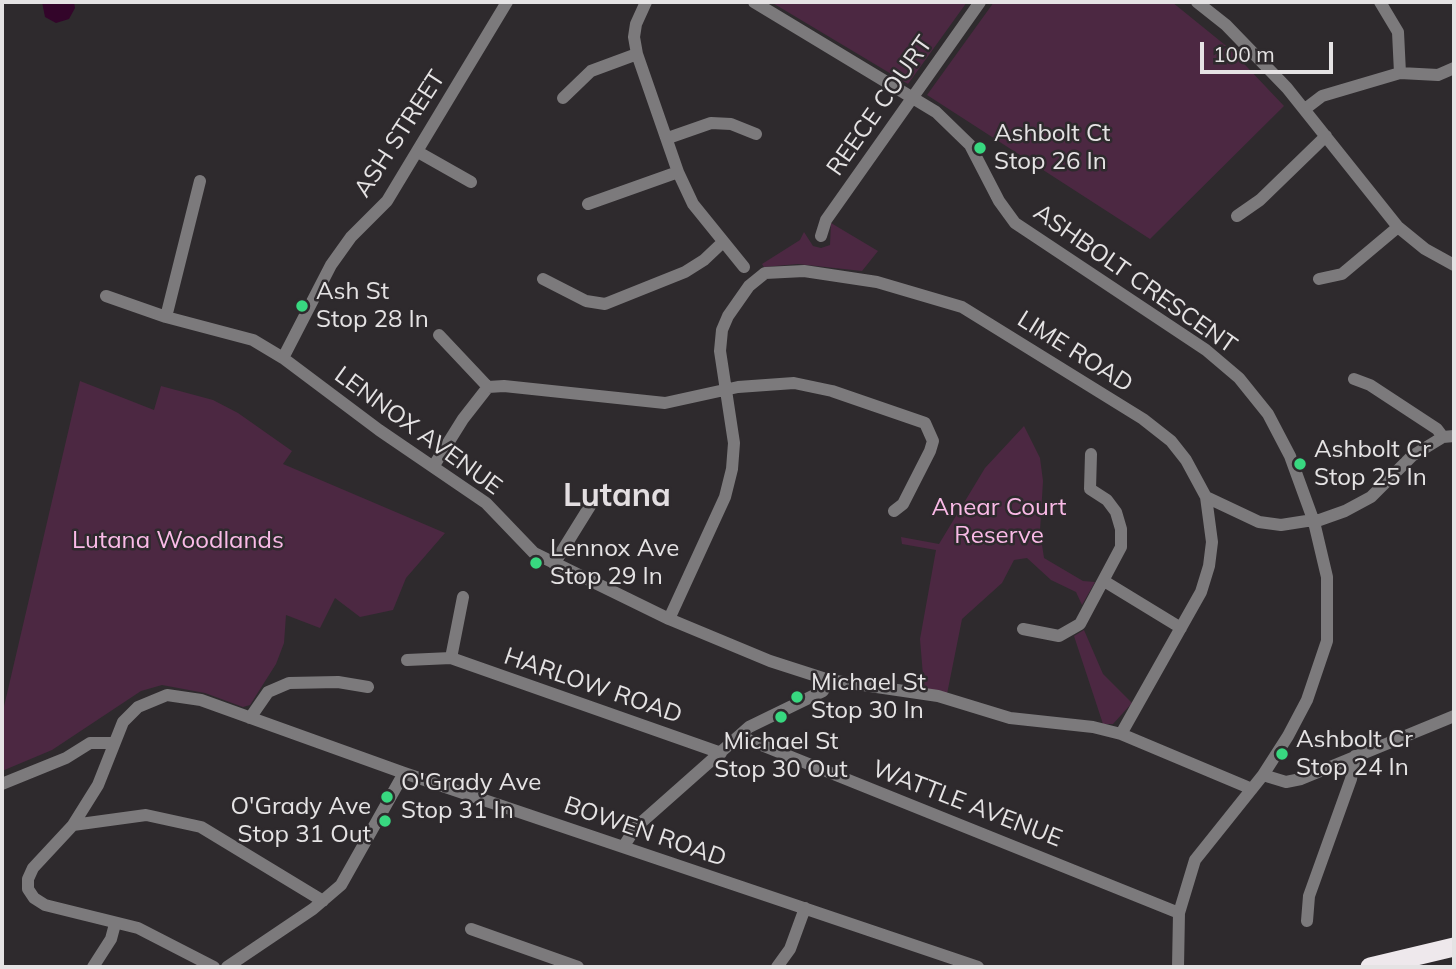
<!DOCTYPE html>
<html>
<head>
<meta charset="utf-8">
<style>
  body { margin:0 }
  #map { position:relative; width:1456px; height:969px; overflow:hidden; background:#2e2a2d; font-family:Mulish,sans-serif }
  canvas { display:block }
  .frame { position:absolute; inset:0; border:4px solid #e5e3e4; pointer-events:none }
  .scale { position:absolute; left:1200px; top:42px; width:133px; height:32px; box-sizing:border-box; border:4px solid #e5e3e4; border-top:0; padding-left:9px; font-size:21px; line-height:24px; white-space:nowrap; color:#e5e3e4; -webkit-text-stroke:5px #2e2a2d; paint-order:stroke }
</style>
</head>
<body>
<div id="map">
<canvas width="1456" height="969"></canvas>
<div class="frame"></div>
<div class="scale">100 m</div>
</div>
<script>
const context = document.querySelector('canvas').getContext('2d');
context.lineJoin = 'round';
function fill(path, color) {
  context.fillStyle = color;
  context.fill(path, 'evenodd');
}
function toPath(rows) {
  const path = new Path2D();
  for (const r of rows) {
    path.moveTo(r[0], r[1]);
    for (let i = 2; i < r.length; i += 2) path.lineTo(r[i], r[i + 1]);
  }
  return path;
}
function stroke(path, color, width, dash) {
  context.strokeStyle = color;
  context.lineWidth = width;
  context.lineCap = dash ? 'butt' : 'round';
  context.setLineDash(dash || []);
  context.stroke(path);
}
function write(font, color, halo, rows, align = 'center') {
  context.font = font + ' Mulish,sans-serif';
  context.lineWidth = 5;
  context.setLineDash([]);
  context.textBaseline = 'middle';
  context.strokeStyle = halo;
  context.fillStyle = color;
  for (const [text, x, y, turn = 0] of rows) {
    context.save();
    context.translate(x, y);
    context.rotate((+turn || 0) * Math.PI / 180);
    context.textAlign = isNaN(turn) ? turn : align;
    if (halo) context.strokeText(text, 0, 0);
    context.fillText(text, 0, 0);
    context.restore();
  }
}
const green = toPath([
  [771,2,967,2,908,84],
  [994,2,1172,2,1230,49,1284,106,1150,239,927,95],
  [831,223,878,251,862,271,798,264,764,267,762,264,800,240,804,232,813,246,821,248,830,245],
  [80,381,154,410,161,386,213,400,238,413,292,451,283,464,445,533,406,578,393,610,360,617,335,598,320,628,286,615,284,643,276,664,250,705,243,707,205,693,162,685,141,691,52,750,2,771,2,715],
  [1024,426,1040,458,1043,481,1040,531,1044,558,1083,581,1095,582,1082,605,1076,592,1051,580,1027,558,1014,560,1002,583,962,619,947,694,924,688,920,639,936,550,902,544,901,537,939,544,985,468],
  [1084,630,1103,674,1132,703,1113,724,1103,724,1074,636]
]);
const water = toPath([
  [42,2,74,2,75,8,69,19,56,23,45,17]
]);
const minor = toPath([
  [646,2,636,24,634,37,637,54,678,172,693,204,744,267],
  [754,2,936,112,970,145,999,201,1015,223,1206,350,1239,378,1268,414,1290,456,1314,522,1327,577,1327,641,1307,700,1288,736,1263,775,1195,860,1179,913,1178,967],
  [1197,2,1226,25,1287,88,1398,227,1425,249,1454,265],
  [1380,2,1398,32,1400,73],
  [563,98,591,71,637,54],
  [1305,109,1322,96,1400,73,1438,75,1454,68],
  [668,138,711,123,731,124,756,134],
  [418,152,471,182],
  [588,204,678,172],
  [1237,216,1260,200,1326,136],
  [821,236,826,220,980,2],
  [543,279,586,301,605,304,685,272,704,260,723,242],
  [1319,279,1342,274,1398,227],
  [106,296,166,317,253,340,283,358,379,430,486,503,534,553,669,619,770,661,829,680,938,696,1010,718,1093,727,1121,734,1252,789],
  [166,317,200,181],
  [439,335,488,387],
  [283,358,331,265,351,237,387,201,507,2],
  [1354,379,1370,385,1437,429,1443,437,1454,436],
  [433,467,463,419,488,387,504,386,665,403,738,387,794,383,832,391,925,423,933,441,930,451,903,504,894,511],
  [1206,497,1259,522,1281,525,1313,520],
  [1314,522,1345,511,1371,497,1412,456,1443,437],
  [554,564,590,506],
  [1104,581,1181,628],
  [669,619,725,497,732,469,734,443,720,351,722,330,728,316,749,286,765,273,804,271,877,282,962,307,1143,419,1171,441,1186,460,1206,497,1212,542,1209,566,1201,592,1121,734],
  [1023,629,1059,636,1080,624,1121,547,1121,529,1116,512,1107,500,1090,489,1091,454],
  [451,658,463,597],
  [407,660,451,658,721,753],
  [250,718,268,692,289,683,338,682,368,687],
  [739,736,1179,913],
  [1263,775,1286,782,1301,779,1454,716],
  [2,784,66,758,90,743,113,743],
  [73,825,146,815,201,827,323,901],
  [624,846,635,828,749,727,823,691,829,680],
  [1307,921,1309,896,1351,779,1355,756],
  [471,929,578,967],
  [93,967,111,939,115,924],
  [214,967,138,928,45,905,34,898,28,889,28,879,33,868,73,825,98,785,123,722,138,707,167,695,201,700,404,773,978,967],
  [227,967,313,909,341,885,404,773],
  [777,967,790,949,805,908]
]);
const highway = toPath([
  [1370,967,1454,947]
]);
const markers = [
  [980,148,7,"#38d880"],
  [302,306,7,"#38d880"],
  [1300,464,7,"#38d880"],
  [536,563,7,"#38d880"],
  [797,697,7,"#38d880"],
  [781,717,7,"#38d880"],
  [1282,754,7,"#38d880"],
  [387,797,7,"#38d880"],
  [385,821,7,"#38d880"]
];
const streetNames = [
  ["REECE COURT",880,106,-55],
  ["ASH STREET",400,134,-57],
  ["ASHBOLT CRESCENT",1135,279,35],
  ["LIME ROAD",1075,352,32],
  ["LENNOX AVENUE",418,431,36],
  ["HARLOW ROAD",593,686,19],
  ["WATTLE AVENUE",967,804,21],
  ["BOWEN ROAD",645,832,19]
];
const poiNames = [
  ["Ashbolt Ct",994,134],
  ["Stop 26 In",994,162],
  ["Ash St",316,292],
  ["Stop 28 In",316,320],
  ["Ashbolt Cr",1314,450],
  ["Stop 25 In",1314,478],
  ["Lennox Ave",550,549],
  ["Stop 29 In",550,577],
  ["Michael St",811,683],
  ["Stop 30 In",811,711],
  ["Ashbolt Cr",1296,740],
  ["Stop 24 In",1296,768],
  ["Michael St",781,742,"center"],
  ["Stop 30 Out",781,770,"center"],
  ["O'Grady Ave",401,783],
  ["Stop 31 In",401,811],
  ["O'Grady Ave",371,807,"right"],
  ["Stop 31 Out",371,835,"right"]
];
const parkNames = [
  ["Anear Court",999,508],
  ["Reserve",999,536],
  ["Lutana Woodlands",178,541]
];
const districtNames = [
  ["Lutana",617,496]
];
fill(green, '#4c2842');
fill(water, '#33052a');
stroke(minor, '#7c7a7c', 12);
stroke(highway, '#eee8ec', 19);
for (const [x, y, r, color] of markers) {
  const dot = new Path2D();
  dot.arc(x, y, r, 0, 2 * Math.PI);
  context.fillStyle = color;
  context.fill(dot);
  stroke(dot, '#2e2a2d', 2.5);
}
write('24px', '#e5e3e4', '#2e2a2d', streetNames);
write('24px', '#e5e3e4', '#2e2a2d', poiNames, 'left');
write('24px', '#fabae7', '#2e2a2d', parkNames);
write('bold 32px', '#e3dee1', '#2e2a2d', districtNames);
</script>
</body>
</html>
